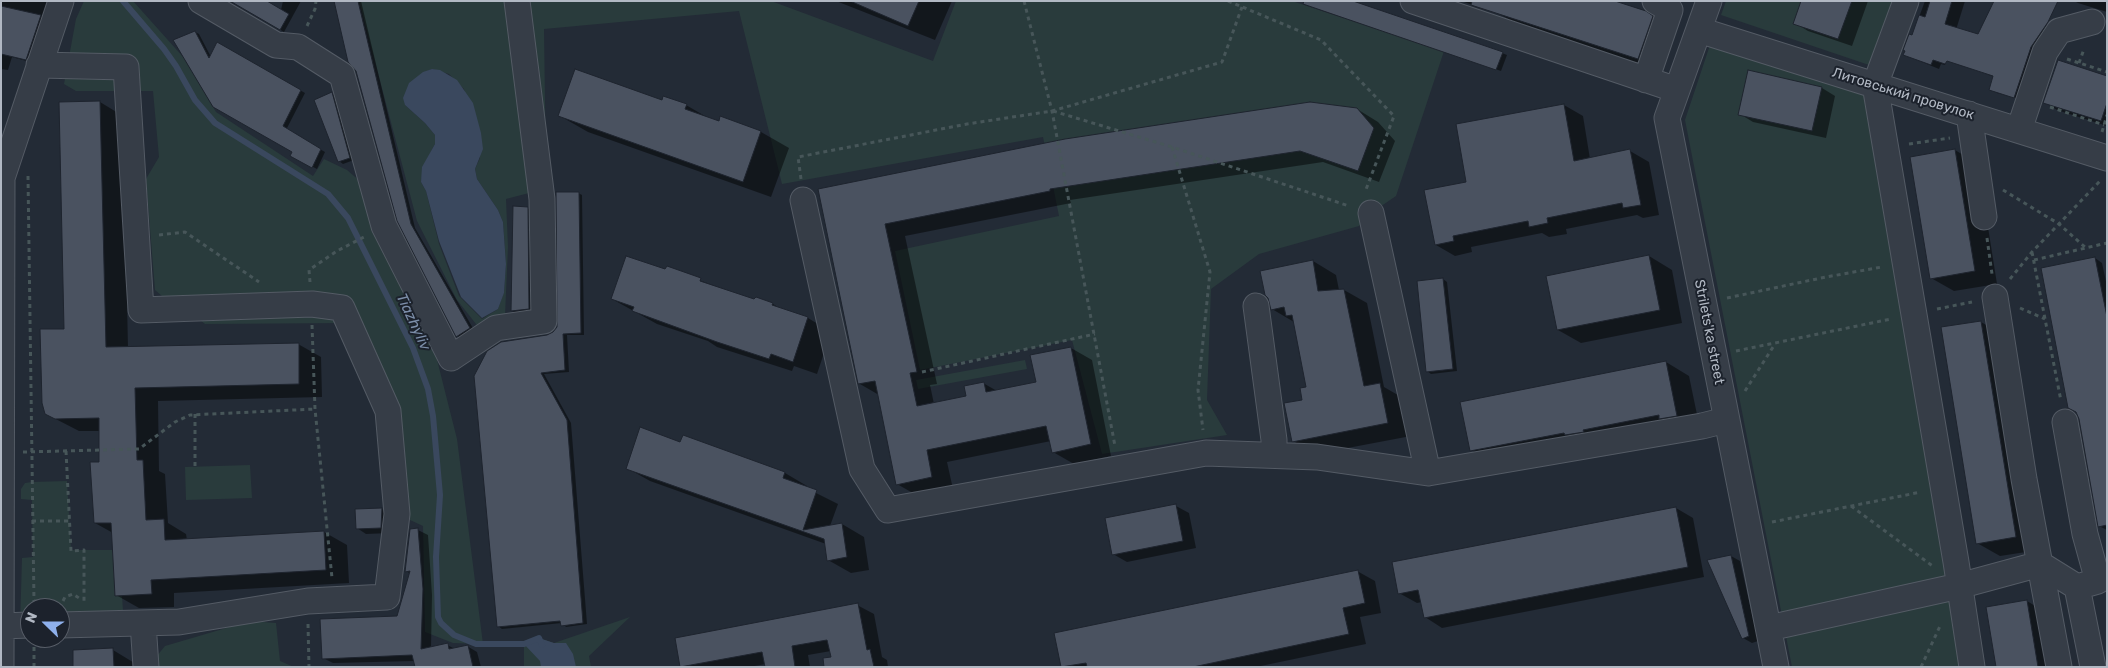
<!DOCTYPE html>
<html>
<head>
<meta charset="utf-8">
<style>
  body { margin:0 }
  #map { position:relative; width:2108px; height:668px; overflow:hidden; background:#232b36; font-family:Rubik,sans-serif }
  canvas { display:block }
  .frame { position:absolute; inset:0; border:2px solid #b1b8c3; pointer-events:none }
  .north { position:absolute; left:20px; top:598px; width:50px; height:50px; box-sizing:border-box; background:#1c222c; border:1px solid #585e68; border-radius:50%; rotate:292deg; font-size:14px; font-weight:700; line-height:20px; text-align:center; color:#b1b8c3 }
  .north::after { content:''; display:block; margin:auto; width:18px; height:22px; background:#8eb0ec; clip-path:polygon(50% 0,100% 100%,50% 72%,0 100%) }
</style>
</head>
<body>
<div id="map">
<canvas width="2108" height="668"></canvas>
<div class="frame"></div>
<div class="north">N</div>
</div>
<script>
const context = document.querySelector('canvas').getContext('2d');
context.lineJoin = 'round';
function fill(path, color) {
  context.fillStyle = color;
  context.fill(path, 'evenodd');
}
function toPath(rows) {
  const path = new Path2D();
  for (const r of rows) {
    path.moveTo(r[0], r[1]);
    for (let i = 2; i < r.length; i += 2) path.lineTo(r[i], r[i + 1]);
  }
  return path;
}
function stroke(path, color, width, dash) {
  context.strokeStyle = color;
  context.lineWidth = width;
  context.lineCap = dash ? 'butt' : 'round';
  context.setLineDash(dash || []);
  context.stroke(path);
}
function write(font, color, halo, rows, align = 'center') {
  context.font = font + ' Rubik,sans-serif';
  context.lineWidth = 4;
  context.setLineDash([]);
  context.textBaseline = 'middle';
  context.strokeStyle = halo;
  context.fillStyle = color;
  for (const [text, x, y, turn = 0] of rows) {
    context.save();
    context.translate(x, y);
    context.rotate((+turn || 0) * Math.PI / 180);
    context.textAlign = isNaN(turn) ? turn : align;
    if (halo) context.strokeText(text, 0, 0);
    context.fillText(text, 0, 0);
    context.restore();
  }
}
const green = toPath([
  [84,1,133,1,184,58,216,112,313,176,324,159,347,170,361,182,429,328,457,439,483,644,453,643,425,632,423,526,397,514,388,411,349,323,205,324,195,316,193,297,162,296,155,290,146,179,159,157,153,91,76,91,64,84,76,19],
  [359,1,771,1,933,61,956,1,1292,1,1444,51,1396,196,1371,213,1359,226,1259,254,1211,289,1207,400,1227,435,1102,454,1072,340,920,370,895,251,1059,216,1043,137,782,184,739,11,544,29,546,172,529,193,506,199,508,247,505,316,480,329,457,300,417,221],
  [432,69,449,74,464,89,480,158,475,169,477,179,498,210,503,222,506,263,504,292,498,309,482,319,459,296,439,244,426,191,421,182,426,161,435,144,435,135,425,123,405,105,423,73],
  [1726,1,1895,1,1872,66,1721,15],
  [1710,45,1866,91,1964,667,1792,667,1685,120],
  [1025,360,1027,369,918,389,916,380],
  [250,465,252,498,186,500,185,467],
  [67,481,71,550,113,550,115,596,122,596,124,624,60,625,60,608,30,608,30,626,20,626,22,558,33,557,32,500,21,499,21,489,25,483,32,482],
  [630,617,589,656,591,667,524,667,524,644,539,638,554,643],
  [250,621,276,623,280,661,294,667,156,667,156,657,165,646]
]);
const water = toPath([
  [432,69,440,70,457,80,473,103,481,133,483,149,475,169,477,179,498,210,503,222,506,264,504,293,498,309,482,318,461,297,439,241,426,191,421,182,422,167,435,144,435,135,425,123,405,105,403,98,409,83,423,72],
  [539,638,554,643,566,643,573,654,576,667,541,667,540,661,524,644]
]);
const shadow = toPath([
  [1,1,49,1,30,62,12,57,8,70,1,69],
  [232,1,281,10,283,1,301,1,284,32],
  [335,1,361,1,415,228,474,330,462,339,457,336,399,220,357,71],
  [836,1,952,1,935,40],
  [1461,1,1611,1,1645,13,1667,25,1659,71,1516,23,1499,14],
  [1802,1,1868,1,1852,46,1808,31,1795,23],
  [1925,1,1965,1,1945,65,1941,64,1939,69,1905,55],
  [2074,1,2107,1,2107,12,2078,3],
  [1317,8,1502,53,1507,55,1501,71],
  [2035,18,2055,27,2022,100,1997,93,1990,89,1994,77,1969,67],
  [195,32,199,34,211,57,218,44,305,93,286,130,325,152,317,169,292,156,294,151,214,106],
  [2107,77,2107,126,2057,110,2045,102],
  [1822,88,1835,96,1826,138,1753,122,1740,114],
  [332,94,336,96,354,160,343,164,339,161],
  [100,102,123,116,128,348,298,344,321,357,322,397,158,401,159,471,165,474,168,523,186,534,187,540,324,532,347,545,349,583,174,593,174,607,139,608,116,595,113,533,95,523,100,463,100,431,79,431,46,414,65,330],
  [663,102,686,105,710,119,761,132,789,148,771,197,588,132,560,116],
  [1564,105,1583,116,1590,159,1630,151,1649,162,1659,215,1643,218,1637,215,1566,229,1567,234,1549,237,1542,233,1471,247,1472,252,1455,256,1436,245,1468,183],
  [1357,109,1378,122,1395,141,1379,182,1323,162,1070,200,1071,203,905,236,937,384,930,385,934,404,967,397,983,383,997,391,1037,383,1071,348,1092,360,1111,456,1074,464,1053,452,1051,441,947,462,953,489,918,496,897,484,879,395,860,384,820,190],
  [1955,150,1978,164,1997,284,1954,291,1931,278],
  [578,193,582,195,584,335,567,335,569,372,544,374,571,423,587,624,566,627,562,623,502,629,498,626,546,336,553,334,558,328],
  [527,208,541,216,543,316,525,318,512,311],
  [1649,256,1672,270,1682,323,1581,343,1558,330],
  [2095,258,2102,263,2107,286,2107,530,2099,526],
  [1313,261,1336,275,1339,290,1344,290,1367,303,1384,387,1403,398,1411,436,1316,454,1293,441,1307,388,1294,322,1272,309],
  [667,268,755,301,756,298,773,304,784,311,808,318,831,332,817,374,794,366,792,371,717,347,708,341,657,324,612,299,666,271],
  [1443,279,1447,282,1457,371,1431,374,1427,371,1418,282],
  [1981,322,2004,335,2039,550,2000,556,1977,543,1942,328],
  [1666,362,1689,376,1700,429,1494,464,1471,450],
  [683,437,785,473,807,486,806,488,838,504,830,526,842,524,864,537,869,570,851,573,828,560,826,544,650,481,627,468,681,443],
  [1176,506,1189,513,1196,548,1127,562,1113,554],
  [1676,508,1693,518,1704,577,1442,628,1425,617,1422,602,1417,603,1399,593],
  [382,509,391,514,390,533,366,534,357,528],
  [418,530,428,535,432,595,431,648,447,645,455,649,467,646,477,652,481,667,416,667,414,661,333,663,323,658,398,618,411,574,406,571],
  [1731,556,1740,561,1758,641,1752,643,1743,638],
  [1357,571,1375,581,1381,613,1360,617,1366,644,1256,667,1063,667,1056,634],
  [2027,601,2050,615,2058,667,1997,667],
  [857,605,874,614,882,657,887,660,888,667,834,667,831,651,808,655,810,667,766,667,766,664,749,667,682,667,676,639],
  [113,650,141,667,75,667]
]);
const stream = toPath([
  [123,1,164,49,176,66,195,100,215,123,328,194,348,218,413,348,428,389,433,416,440,495,436,557,438,617,441,623,454,635,476,644,524,644,539,638,542,645]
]);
const building = toPath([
  [230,1,267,1,289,14,280,30,230,1],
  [334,1,358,1,411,224,470,328,456,337,397,221,356,71,348,62,334,1],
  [850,1,919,1,908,26,850,1],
  [1304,1,1353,1,1503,52,1496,70,1303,4,1304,1],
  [1472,1,1615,1,1646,11,1653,16,1638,59,1471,5,1472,1],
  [1801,1,1852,1,1838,39,1793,24,1801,1],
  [1930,1,1952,1,1945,24,1978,34,1994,1,2058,1,2048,22,2031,47,2014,98,1989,90,1993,76,1947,61,1945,64,1933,60,1931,65,1903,55,1905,51,1903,50,1909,34,1912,35,1919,15,1925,17,1930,1],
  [1,6,41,15,26,60,1,54,1,6],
  [195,31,209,58,217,42,301,90,283,126,321,149,312,168,290,156,292,152,213,107,173,40,195,31],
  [2058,60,2107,76,2107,103,2101,121,2043,103,2058,60],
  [575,69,662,100,663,96,687,104,685,109,719,121,720,116,761,131,743,182,558,116,575,69],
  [1748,70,1822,87,1812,131,1738,115,1748,70],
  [332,92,350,158,338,162,314,100,332,92],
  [100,101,106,347,299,343,299,384,135,388,137,460,143,460,146,520,164,519,165,540,324,531,326,570,151,580,152,594,115,596,111,523,94,523,90,462,99,462,99,418,55,419,45,414,42,403,40,329,64,329,59,102,100,101],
  [1310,102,1357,108,1374,128,1358,171,1300,151,1050,189,1050,191,885,224,917,372,910,373,917,406,966,396,964,386,984,382,986,392,1036,382,1030,355,1071,347,1091,444,1052,453,1046,426,927,450,932,477,896,485,875,381,858,384,818,189,1065,139,1310,102],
  [1564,104,1574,161,1630,149,1641,205,1623,208,1622,203,1547,218,1548,223,1529,227,1528,221,1453,236,1454,241,1435,245,1424,190,1466,182,1456,124,1564,104],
  [1955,149,1975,271,1930,279,1910,157,1955,149],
  [556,192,579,192,581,333,563,334,565,370,541,373,567,420,583,623,561,626,560,621,497,627,474,376,487,351,501,342,547,335,553,332,557,327,556,192],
  [513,206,528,207,529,309,511,311,513,206],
  [1649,255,1660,310,1557,330,1546,276,1649,255],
  [626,256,665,269,667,266,701,278,700,281,754,299,756,297,773,303,772,305,808,317,793,362,771,354,769,359,717,342,632,311,634,307,611,299,626,256],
  [2095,257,2107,317,2107,525,2098,527,2079,419,2076,412,2068,408,2041,268,2095,257],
  [1313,260,1318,291,1344,289,1364,386,1380,383,1388,423,1292,442,1284,403,1302,400,1300,388,1306,387,1292,315,1286,316,1284,307,1271,310,1268,298,1265,295,1260,271,1313,260],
  [1443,278,1453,369,1426,372,1417,281,1443,278],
  [1981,321,2016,537,1976,544,1941,327,1981,321],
  [1666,361,1677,416,1659,419,1659,415,1583,430,1584,432,1565,435,1564,433,1470,451,1460,402,1666,361],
  [640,427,680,442,683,435,785,472,783,478,817,490,803,530,842,523,847,557,827,561,824,539,626,469,640,427],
  [1176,504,1183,541,1112,555,1105,518,1176,504],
  [1676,507,1688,567,1424,618,1418,590,1398,594,1392,562,1676,507],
  [382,508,381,528,356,529,355,509,382,508],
  [418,528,423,589,421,649,448,643,449,649,468,645,473,667,415,667,412,655,322,659,320,619,397,616,410,571,405,572,410,529,418,528],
  [1731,555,1749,636,1742,639,1707,560,1731,555],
  [1358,570,1365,603,1343,608,1349,634,1193,667,1087,667,1086,663,1061,667,1054,633,1358,570],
  [2027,600,2038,667,1996,667,1986,607,2027,600],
  [858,603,867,650,870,649,874,667,824,667,823,658,831,657,827,640,792,646,795,667,765,667,762,652,680,667,675,638,858,603],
  [113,648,114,667,73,667,73,650,113,648]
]);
const path = toPath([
  [1024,1,1052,111,1115,446],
  [1228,1,1321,40,1394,116,1365,192],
  [307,26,315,9,316,1],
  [2067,59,2107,72],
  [2079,63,2084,49],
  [2050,107,2104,125],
  [1053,111,1172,147,1349,206],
  [2102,132,2107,115],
  [1909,144,1950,138],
  [1172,147,1210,272,1198,390,1203,430],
  [28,176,34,602],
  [801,179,798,157,967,124,1052,111,1222,62,1242,7],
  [2003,190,2059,224,2086,248],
  [159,235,185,232,259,282],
  [1987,238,1992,274],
  [2032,252,2061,401],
  [2034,260,2107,243],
  [2010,279,2032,252,2100,181],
  [310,282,309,270,337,251,364,237],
  [1727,298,1826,277,1882,267],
  [2020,308,2045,319],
  [1937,309,1972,302],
  [312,325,315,409,332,578],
  [1736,351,1891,319],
  [922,372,1095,334],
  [1745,391,1775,344],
  [195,414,195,467],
  [66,451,71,551,84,550,84,601],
  [23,452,139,449,175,422,190,415,315,409],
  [1851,506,1934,567],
  [32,521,69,521],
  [1772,522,1921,492],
  [34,601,53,602],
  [63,601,65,597,73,594,79,598,80,601],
  [308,624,309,667],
  [34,647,34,667],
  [1921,667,1941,624]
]);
const minor = toPath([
  [201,1,276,45,298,47,342,75,384,226,451,358,496,328,544,321,542,199,517,1],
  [1413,1,1677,90],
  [1709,1,1667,118,1776,667],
  [1906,1,1875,85,1956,562,1972,667],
  [1699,30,2107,158],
  [39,65,126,67,141,310,312,304,342,308,388,411,397,514,387,597,308,601,179,622,60,625],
  [1646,80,1670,10,1655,1],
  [1969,114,1984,217],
  [2019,130,2045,52,2059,31,2092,22],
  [803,200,862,469,888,510,1206,453,1317,457,1428,473,1702,426,1726,420],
  [1371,213,1428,473],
  [1995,297,2024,479,2059,667],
  [1256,306,1274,440,1274,455],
  [2077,587,2093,667],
  [143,623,146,667],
  [1,626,30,625],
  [1769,628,1959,586,2040,564,2077,587,2098,581,2085,534,2065,422],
  [1,667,2,178,61,1]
]);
const streetNames = [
  ["Литовський провулок",1903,94,17],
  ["Strilets'ka street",1709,332,79]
];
const waterNames = [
  ["Tiazhyliv",413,322,65]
];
fill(green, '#293b3c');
fill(water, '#3a485e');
fill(shadow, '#0007');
stroke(stream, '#3a485e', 6);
fill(building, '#4a5260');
stroke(building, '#1e242e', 1);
stroke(minor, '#545b65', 27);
stroke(path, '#475659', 3, [4, 4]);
stroke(minor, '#363d47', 25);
write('14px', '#b1b8c3', '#1c222c', streetNames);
write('italic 15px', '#7c8ea9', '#1c222c', waterNames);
</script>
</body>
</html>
